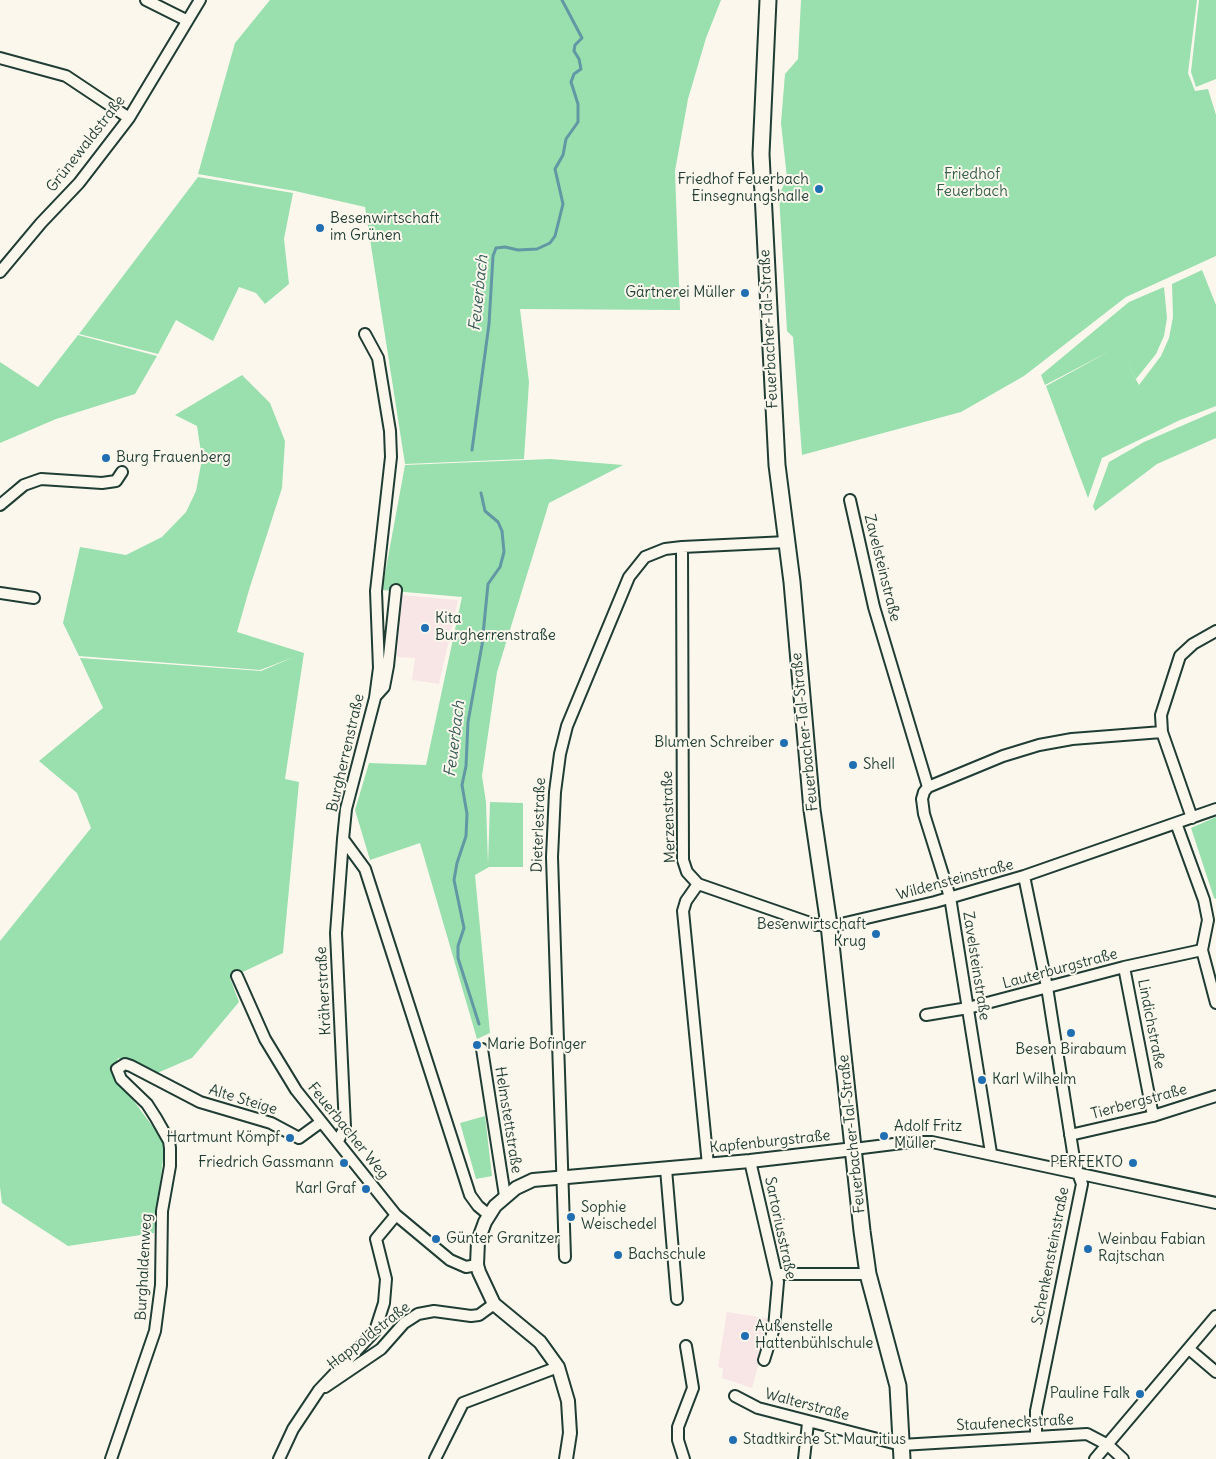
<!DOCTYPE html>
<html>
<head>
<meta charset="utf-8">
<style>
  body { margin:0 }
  canvas { display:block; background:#fbf7ec }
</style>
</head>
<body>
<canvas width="1216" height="1459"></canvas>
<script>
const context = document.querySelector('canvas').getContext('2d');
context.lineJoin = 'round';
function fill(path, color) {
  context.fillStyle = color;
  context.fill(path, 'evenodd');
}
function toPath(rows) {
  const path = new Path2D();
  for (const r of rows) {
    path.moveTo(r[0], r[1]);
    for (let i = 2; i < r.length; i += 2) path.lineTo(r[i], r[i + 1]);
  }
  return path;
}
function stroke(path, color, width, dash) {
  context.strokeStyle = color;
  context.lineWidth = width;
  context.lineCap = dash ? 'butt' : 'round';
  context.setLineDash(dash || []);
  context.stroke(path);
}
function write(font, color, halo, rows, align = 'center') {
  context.font = font + ' Delius,sans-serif';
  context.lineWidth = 4;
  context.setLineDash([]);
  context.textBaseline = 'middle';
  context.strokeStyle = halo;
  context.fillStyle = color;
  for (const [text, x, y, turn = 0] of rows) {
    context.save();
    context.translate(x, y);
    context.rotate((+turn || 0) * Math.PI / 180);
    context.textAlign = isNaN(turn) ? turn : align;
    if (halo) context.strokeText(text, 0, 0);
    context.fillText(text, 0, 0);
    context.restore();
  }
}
const built = toPath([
  [402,595,458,600,439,684,412,680,415,658,397,657],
  [727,1312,771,1319,752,1388,722,1378,723,1368,718,1367]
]);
const green = toPath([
  [270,0,721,0,706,38,688,99,675,171,680,310,520,309,529,382,524,459,405,464,365,207,295,191,198,174,235,43],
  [801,0,1197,0,1188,73,1195,91,1208,89,1216,115,1216,256,1126,297,1024,376,961,412,802,455,793,337,787,331,779,195,787,178,781,123,785,74,798,59],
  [1199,0,1216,0,1216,79,1196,87,1191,72],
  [198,177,293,193,284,239,289,284,265,304,256,293,239,287,213,341,176,320,158,354,79,334],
  [1202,270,1216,305,1216,406,1180,420,1102,458,1088,498,1046,386,1110,351,1045,385,1041,375,1129,302,1164,287,1167,318,1164,336,1156,354,1136,379,1125,359,1139,385,1161,356,1169,338,1173,317,1172,284],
  [78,335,157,356,135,394,56,419,0,443,0,362,38,387],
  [242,375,270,403,285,441,282,488,249,590,237,632,304,653,285,779,299,782,283,953,230,978,239,1002,192,1058,155,1074,118,1058,113,1073,165,1143,154,1233,68,1246,2,1203,0,1187,0,941,91,828,77,793,39,761,103,708,80,658,261,671,294,657,260,670,79,656,63,623,80,547,126,555,162,537,186,512,196,491,202,459,197,426,175,415],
  [1216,411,1216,438,1157,464,1095,511,1093,506,1109,462,1144,442],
  [550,459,623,465,549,503,497,672,482,776,486,802,488,864,490,802,523,803,523,867,489,867,475,875,490,1033,477,1039,420,843,370,860,355,810,369,763,426,765,462,597,382,590,405,465],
  [1216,817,1216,899,1214,898,1191,828],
  [485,1116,492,1176,476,1179,460,1123]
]);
const stream = toPath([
  [472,450,489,324,493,256,496,248,505,247,518,250,537,249,550,243,555,236,563,204,555,169,563,155,566,139,578,122,578,104,571,82,574,74,581,69,579,59,574,51,575,45,582,38,562,0],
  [479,1024,458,958,458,946,464,928,454,880,457,863,466,836,467,814,462,785,466,766,468,722,482,645,488,584,500,567,504,552,502,531,498,522,485,511,481,493]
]);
const minor = toPath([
  [146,0,186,20],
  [0,58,66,76,129,118],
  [0,272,41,223,79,183,129,118,200,0],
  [365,334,378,358,390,431,391,457,376,591,379,668,375,698,346,809,343,839,365,869,470,1195,478,1206,489,1215],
  [850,500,874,607,928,787],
  [0,505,24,485,41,479,102,483,116,481,122,472],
  [682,547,683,860,687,872,698,884,816,925,841,924,935,902,1024,876,1216,809],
  [0,593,34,598],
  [375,697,384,687,388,666,396,590],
  [1192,818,1162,732,1161,715,1180,656,1193,644,1216,631],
  [1176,823,1204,900,1208,920,1202,950,1216,1003],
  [1024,876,1047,987,1075,1165,1082,1184,1036,1411,1036,1436],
  [698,884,686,901,683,911,708,1165],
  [1124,967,1153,1116],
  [237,976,265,1039,296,1090,396,1215,450,1260,466,1267,477,1265],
  [926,1015,968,1008,1124,967,1202,950],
  [482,1049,505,1196],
  [1070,1135,1153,1116,1216,1096],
  [338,1141,345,1127,336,933,343,839],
  [854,1149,910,1142,932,1142,1216,1203],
  [991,1153,950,897,924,814,922,799,924,792,928,787,1003,756,1039,745,1072,739,1162,732],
  [750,1161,778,1282,774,1328,764,1360],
  [666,1169,677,1299],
  [565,1257,552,857,555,792,560,754,567,726,629,577,645,557,665,549,682,547,787,542],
  [777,1274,868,1274],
  [1189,1349,1216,1372],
  [325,1387,381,1349,404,1323,418,1314,434,1311,471,1316,479,1315,494,1304],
  [735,1396,758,1408,901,1445,1087,1434,1108,1445,1123,1459],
  [111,1459,155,1331,161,1285,162,1211,170,1166,170,1148,169,1141,156,1118,147,1104,121,1079,117,1069,125,1064,131,1066,200,1102,271,1123,299,1138,321,1122],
  [279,1459,293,1429,319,1390,375,1331,384,1303,386,1279,376,1239,396,1215],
  [435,1459,463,1403,558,1367],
  [684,1459,678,1440,678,1427,693,1388,686,1346],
  [804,1459,808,1423],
  [1095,1459,1216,1316]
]);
const tertiary = toPath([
  [566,1459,570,1433,568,1401,558,1367,540,1342,494,1304,479,1272,477,1265,478,1241,485,1222,495,1206,516,1188,533,1180,750,1161,854,1149]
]);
const secondary = toPath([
  [768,0,761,154,777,465,792,582,812,810,829,925,862,1231,868,1274,898,1386,902,1459]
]);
const markers = [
  [819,189,5,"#1f6fb2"],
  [320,228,5,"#1f6fb2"],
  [745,293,5,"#1f6fb2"],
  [106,458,5,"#1f6fb2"],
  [425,628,5,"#1f6fb2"],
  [784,743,5,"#1f6fb2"],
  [853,765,5,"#1f6fb2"],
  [876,934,5,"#1f6fb2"],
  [1071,1033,5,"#1f6fb2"],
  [477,1045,5,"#1f6fb2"],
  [982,1080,5,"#1f6fb2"],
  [884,1136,5,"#1f6fb2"],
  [290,1138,5,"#1f6fb2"],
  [344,1163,5,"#1f6fb2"],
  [1133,1163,5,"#1f6fb2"],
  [366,1189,5,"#1f6fb2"],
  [571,1217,5,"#1f6fb2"],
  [436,1239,5,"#1f6fb2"],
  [1088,1249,5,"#1f6fb2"],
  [618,1255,5,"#1f6fb2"],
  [745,1336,5,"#1f6fb2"],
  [1140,1394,5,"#1f6fb2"],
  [733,1440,5,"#1f6fb2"]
];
const streetNames = [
  ["Grünewaldstraße",86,144,-52],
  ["Feuerbacher-Tal-Straße",769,329,-93],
  ["Zavelsteinstraße",882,568,76],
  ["Feuerbacher-Tal-Straße",805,732,-96],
  ["Burgherrenstraße",346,753,-77],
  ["Merzenstraße",669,817,-92],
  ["Dieterlestraße",539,825,-88],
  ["Wildensteinstraße",955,880,-15],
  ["Zavelsteinstraße",976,966,81],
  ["Lauterburgstraße",1060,969,-15],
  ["Kräherstraße",324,991,-93],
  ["Lindichstraße",1151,1024,79],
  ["Alte Steige",243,1100,17],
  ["Tierbergstraße",1139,1102,-15],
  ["Helmstettstraße",508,1120,81],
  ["Feuerbacher Weg",348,1131,51],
  ["Feuerbacher-Tal-Straße",852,1134,-96],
  ["Kapfenburgstraße",770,1142,-6],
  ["Sartoriusstraße",780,1228,78],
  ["Schenkensteinstraße",1051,1256,-79],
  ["Burghaldenweg",144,1267,-87],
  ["Happoldstraße",369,1336,-38],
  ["Walterstraße",807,1405,15],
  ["Staufeneckstraße",1015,1423,-3]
];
const parkNames = [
  ["Friedhof",972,175],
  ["Feuerbach",972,192]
];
const poiNames = [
  ["Friedhof Feuerbach",809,180,"right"],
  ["Einsegnungshalle",809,197,"right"],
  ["Besenwirtschaft",330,219],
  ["im Grünen",330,236],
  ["Gärtnerei Müller",735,293,"right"],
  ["Burg Frauenberg",116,458],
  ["Kita",435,619],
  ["Burgherrenstraße",435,636],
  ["Blumen Schreiber",774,743,"right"],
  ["Shell",863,765],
  ["Besenwirtschaft",866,925,"right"],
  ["Krug",866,942,"right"],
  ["Marie Bofinger",487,1045],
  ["Besen Birabaum",1071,1050,"center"],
  ["Karl Wilhelm",992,1080],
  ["Adolf Fritz",894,1127],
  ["Müller",894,1144],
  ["Hartmunt Kömpf",280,1138,"right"],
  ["Friedrich Gassmann",334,1163,"right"],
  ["PERFEKTO",1123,1163,"right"],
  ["Karl Graf",356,1189,"right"],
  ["Sophie",581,1208],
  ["Weischedel",581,1225],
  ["Günter Granitzer",446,1239],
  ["Weinbau Fabian",1098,1240],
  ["Rajtschan",1098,1257],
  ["Bachschule",628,1255],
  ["Außenstelle",755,1327],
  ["Hattenbühlschule",755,1344],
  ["Pauline Falk",1130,1394,"right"],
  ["Stadtkirche St. Mauritius",743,1440]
];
const waterNames = [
  ["Feuerbach",479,293,-84],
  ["Feuerbach",455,739,-83]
];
fill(built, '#f8e5e5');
fill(green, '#99e0ae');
stroke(stream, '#6297a4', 3);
stroke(minor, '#1f3d34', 14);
stroke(tertiary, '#1f3d34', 16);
stroke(secondary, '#1f3d34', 19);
stroke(minor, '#fbf7ec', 10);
stroke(tertiary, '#fbf7ec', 12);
stroke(secondary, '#fbf7ec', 15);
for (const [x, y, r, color] of markers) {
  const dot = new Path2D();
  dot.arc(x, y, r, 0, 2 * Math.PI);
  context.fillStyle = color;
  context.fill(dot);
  stroke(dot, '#fbf7ec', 2);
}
write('15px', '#1f3d34', '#fbf7ec', streetNames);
write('15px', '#375e4c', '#fbf7ec', parkNames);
write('15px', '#1f3d34', '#fbf7ec', poiNames, 'left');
write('italic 16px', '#355b59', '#fbf7ec', waterNames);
</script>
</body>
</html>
